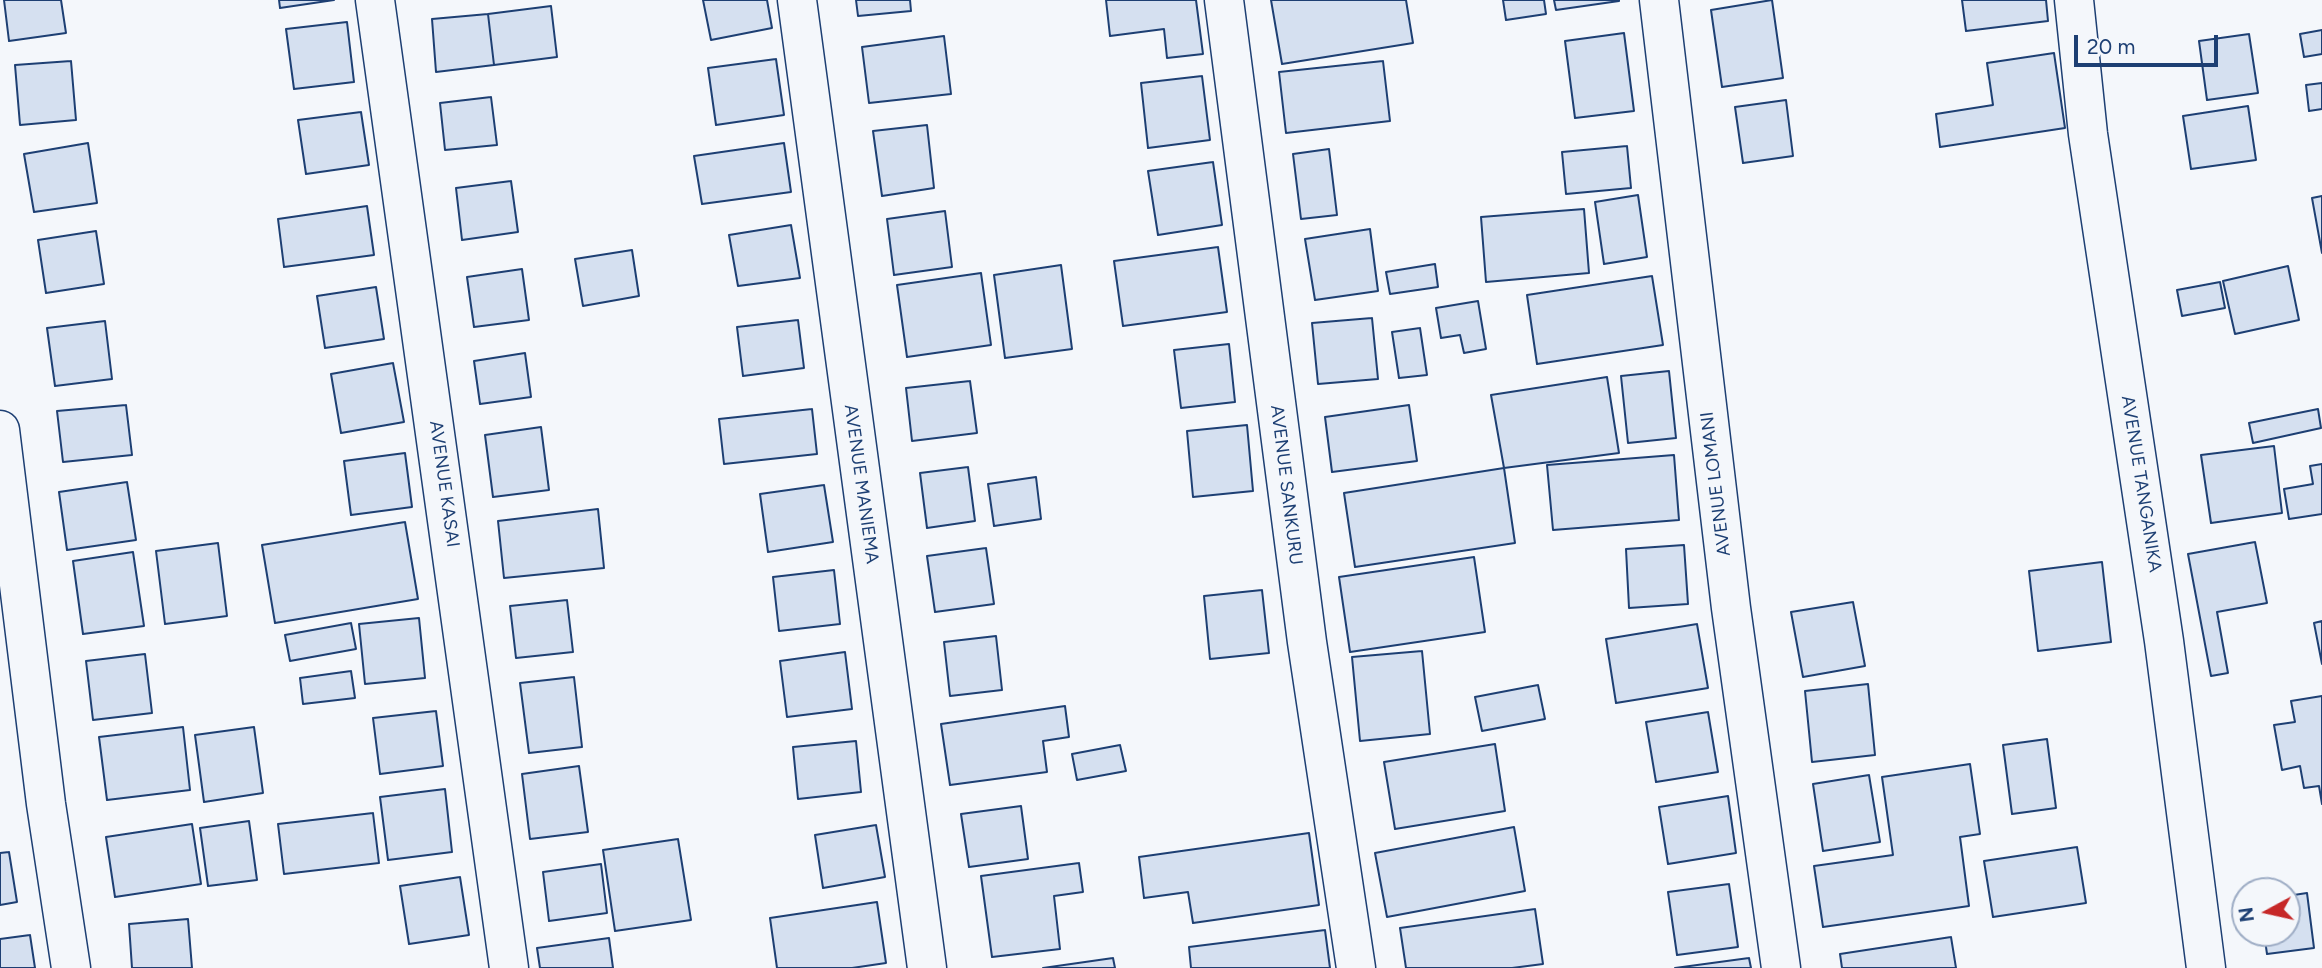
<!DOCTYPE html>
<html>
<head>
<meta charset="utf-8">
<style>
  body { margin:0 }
  #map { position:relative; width:2322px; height:968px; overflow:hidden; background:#f4f7fb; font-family:Figtree,sans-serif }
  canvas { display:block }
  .north { position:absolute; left:2231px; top:877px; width:70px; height:70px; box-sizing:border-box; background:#f4f7fb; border:2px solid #9eadc5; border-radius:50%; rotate:262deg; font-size:19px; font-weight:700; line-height:28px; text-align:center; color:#1d3f73 }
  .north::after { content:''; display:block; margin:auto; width:24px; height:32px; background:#c62828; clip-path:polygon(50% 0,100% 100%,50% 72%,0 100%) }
  .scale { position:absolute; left:2074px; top:35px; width:144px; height:32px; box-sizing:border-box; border:4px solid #1d3f73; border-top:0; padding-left:9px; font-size:21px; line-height:24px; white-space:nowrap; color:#1d3f73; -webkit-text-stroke:5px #f4f7fb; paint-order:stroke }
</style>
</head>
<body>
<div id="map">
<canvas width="2322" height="968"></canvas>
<div class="north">N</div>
<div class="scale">20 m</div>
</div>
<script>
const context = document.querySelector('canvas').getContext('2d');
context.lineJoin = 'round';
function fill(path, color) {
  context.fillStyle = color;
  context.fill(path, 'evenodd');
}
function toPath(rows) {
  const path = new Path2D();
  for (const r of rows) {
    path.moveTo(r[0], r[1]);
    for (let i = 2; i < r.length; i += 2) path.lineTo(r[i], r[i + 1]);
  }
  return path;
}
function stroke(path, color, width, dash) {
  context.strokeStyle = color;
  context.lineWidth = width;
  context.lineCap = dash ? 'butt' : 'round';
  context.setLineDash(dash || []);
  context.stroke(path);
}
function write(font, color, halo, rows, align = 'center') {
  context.font = font + ' Figtree,sans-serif';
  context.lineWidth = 5;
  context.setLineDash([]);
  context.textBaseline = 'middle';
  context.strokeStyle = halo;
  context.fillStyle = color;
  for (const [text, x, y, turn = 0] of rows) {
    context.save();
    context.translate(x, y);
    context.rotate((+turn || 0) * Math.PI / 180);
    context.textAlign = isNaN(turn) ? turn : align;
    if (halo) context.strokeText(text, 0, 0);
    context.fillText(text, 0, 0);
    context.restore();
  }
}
const building = toPath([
  [4,0,61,0,66,33,9,41,4,0],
  [279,0,334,0,280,8,279,0],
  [703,0,767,0,772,28,711,40,703,0],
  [856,0,910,0,911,11,858,16,856,0],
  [1106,0,1196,0,1203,54,1167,58,1164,29,1110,36,1106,0],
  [1271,0,1406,0,1413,43,1282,64,1271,0],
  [1503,0,1544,0,1546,14,1506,20,1503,0],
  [1554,0,1619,0,1619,1,1556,10,1554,0],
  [1772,0,1783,78,1722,87,1711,10,1772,0],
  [1962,0,2046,0,2048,21,1966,31,1962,0],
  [551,6,557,57,494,65,488,14,551,6],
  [488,14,494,65,436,72,432,19,488,14],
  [347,22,354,82,294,89,286,29,347,22],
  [2322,30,2322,54,2304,57,2300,34,2322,30],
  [1624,33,1634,111,1575,118,1565,41,1624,33],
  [2249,34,2258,93,2207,100,2199,41,2249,34],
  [944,36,951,94,869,103,862,47,944,36],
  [2054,53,2065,128,1940,147,1936,114,1993,105,1987,63,2054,53],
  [776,59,784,115,716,125,708,68,776,59],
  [71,61,76,120,20,125,15,65,71,61],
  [1383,61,1390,121,1286,133,1279,72,1383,61],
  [1202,76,1210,140,1148,148,1141,83,1202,76],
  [2322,83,2322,109,2309,111,2306,85,2322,83],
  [491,97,497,145,445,150,440,103,491,97],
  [1786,100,1793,156,1743,163,1735,107,1786,100],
  [2248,106,2256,160,2191,169,2183,116,2248,106],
  [361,112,369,165,306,174,298,120,361,112],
  [927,125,934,188,882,196,873,131,927,125],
  [88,143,97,203,34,212,24,154,88,143],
  [784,143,791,192,702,204,694,156,784,143],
  [1627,146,1631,188,1566,194,1562,152,1627,146],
  [1329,149,1337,215,1301,219,1293,154,1329,149],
  [1213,162,1222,225,1158,235,1148,171,1213,162],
  [511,181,518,232,462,240,456,188,511,181],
  [1638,195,1647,257,1604,264,1595,202,1638,195],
  [2322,196,2322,253,2312,198,2322,196],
  [367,206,374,255,284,267,278,219,367,206],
  [1584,209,1589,273,1486,282,1481,217,1584,209],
  [945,211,952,267,894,275,887,219,945,211],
  [791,225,800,278,738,286,729,235,791,225],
  [1370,229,1378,291,1315,300,1305,239,1370,229],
  [96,231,104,284,46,293,38,240,96,231],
  [1218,247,1227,312,1123,326,1114,261,1218,247],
  [632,250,639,296,583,306,575,259,632,250],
  [1435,264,1438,287,1390,294,1386,272,1435,264],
  [1061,265,1072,349,1005,358,994,275,1061,265],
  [2288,266,2299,320,2235,334,2223,281,2288,266],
  [522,269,529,320,474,327,467,277,522,269],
  [981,273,991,345,907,357,897,285,981,273],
  [1652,276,1663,345,1537,364,1527,295,1652,276],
  [2220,282,2225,308,2182,316,2177,290,2220,282],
  [376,287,384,339,325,348,317,296,376,287],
  [1478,301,1486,349,1464,353,1460,335,1441,338,1436,308,1478,301],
  [1372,318,1378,379,1318,384,1312,323,1372,318],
  [798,320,804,368,743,376,737,327,798,320],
  [105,321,112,379,55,386,47,328,105,321],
  [1420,328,1427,375,1399,378,1392,332,1420,328],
  [1229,344,1235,402,1181,408,1174,350,1229,344],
  [525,353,531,397,480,404,474,361,525,353],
  [393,363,404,422,341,433,331,374,393,363],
  [1669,371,1676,438,1628,443,1621,376,1669,371],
  [1607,377,1619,453,1504,468,1491,395,1607,377],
  [970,381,977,433,912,441,906,388,970,381],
  [126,405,132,455,63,462,57,411,126,405],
  [1409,405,1417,461,1332,472,1325,417,1409,405],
  [812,409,817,454,724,464,719,419,812,409],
  [2318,409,2321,428,2253,443,2249,423,2318,409],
  [1247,425,1253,491,1193,497,1187,431,1247,425],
  [541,427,549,490,493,497,485,435,541,427],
  [2274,446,2282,513,2211,523,2201,455,2274,446],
  [405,453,412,507,351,515,344,461,405,453],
  [1674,455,1679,520,1553,530,1547,465,1674,455],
  [2322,464,2322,514,2289,519,2284,489,2313,484,2310,466,2322,464],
  [968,467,975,521,927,528,920,473,968,467],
  [1504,468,1515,543,1355,567,1344,493,1504,468],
  [1036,477,1041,519,994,526,988,484,1036,477],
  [127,482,136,540,67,550,59,492,127,482],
  [824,485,833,542,768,552,760,494,824,485],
  [598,509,604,568,504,578,498,521,598,509],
  [405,522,418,599,275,623,262,545,405,522],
  [2255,542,2267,603,2217,612,2228,673,2211,676,2188,554,2255,542],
  [218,543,227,616,165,624,156,551,218,543],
  [1684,545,1688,604,1629,608,1626,549,1684,545],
  [986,548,994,604,935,612,927,556,986,548],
  [133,552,144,626,83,634,73,561,133,552],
  [1474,557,1485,632,1350,652,1339,577,1474,557],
  [2102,562,2111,642,2038,651,2029,571,2102,562],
  [834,570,840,624,779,631,773,577,834,570],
  [1262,590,1269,653,1210,659,1204,596,1262,590],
  [567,600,573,652,516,658,510,606,567,600],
  [1853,602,1865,666,1803,677,1791,612,1853,602],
  [419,618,425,678,365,684,359,624,419,618],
  [2322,621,2322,664,2314,623,2322,621],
  [351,623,356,649,290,661,285,635,351,623],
  [1697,624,1708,688,1616,703,1606,639,1697,624],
  [996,636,1002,690,950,696,944,642,996,636],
  [1422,651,1430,734,1360,741,1352,657,1422,651],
  [845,652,852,709,787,717,780,661,845,652],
  [145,654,152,713,93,720,86,661,145,654],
  [351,671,355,698,303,704,300,678,351,671],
  [574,677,582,747,529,753,520,683,574,677],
  [1868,684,1875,755,1812,762,1805,691,1868,684],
  [1538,685,1545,719,1482,731,1475,697,1538,685],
  [2322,696,2322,804,2319,786,2304,788,2300,766,2282,770,2274,725,2295,722,2291,701,2322,696],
  [1065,706,1069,737,1043,741,1047,772,950,785,941,724,1065,706],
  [436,711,443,766,380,774,373,718,436,711],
  [1708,712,1718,772,1656,782,1646,722,1708,712],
  [183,727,190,790,107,800,99,737,183,727],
  [254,727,263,793,204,802,195,735,254,727],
  [2047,739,2056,808,2012,814,2003,745,2047,739],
  [856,741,861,792,798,799,793,747,856,741],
  [1495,744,1505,811,1395,829,1384,762,1495,744],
  [1120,745,1126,771,1077,780,1072,754,1120,745],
  [1970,764,1980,834,1960,837,1969,906,1823,927,1814,866,1893,855,1882,777,1970,764],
  [579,766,588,832,530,839,522,774,579,766],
  [1869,775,1880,842,1823,851,1813,784,1869,775],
  [445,789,452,852,388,860,380,797,445,789],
  [1728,796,1736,853,1668,864,1659,807,1728,796],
  [1021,806,1028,859,969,867,961,814,1021,806],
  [373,813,379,863,284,874,278,824,373,813],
  [249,821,257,880,208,886,200,828,249,821],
  [192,824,201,884,115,897,106,837,192,824],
  [876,825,885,877,823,888,815,835,876,825],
  [1514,827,1525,891,1387,917,1375,853,1514,827],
  [1309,833,1319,905,1193,923,1188,892,1144,898,1139,857,1309,833],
  [678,839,691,920,615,931,603,850,678,839],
  [2077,847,2086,903,1993,917,1984,861,2077,847],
  [9,852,17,902,0,905,0,853,9,852],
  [1079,863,1083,892,1054,896,1060,949,992,957,981,876,1079,863],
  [601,864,607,913,549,921,543,872,601,864],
  [460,877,469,935,409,944,400,886,460,877],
  [1729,884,1738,947,1677,955,1668,892,1729,884],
  [2307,893,2314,948,2267,954,2264,933,2287,933,2287,896,2307,893],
  [877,902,886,963,852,968,777,968,770,918,877,902],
  [1535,909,1543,964,1512,968,1406,968,1400,928,1535,909],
  [188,919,192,968,132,968,129,924,188,919],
  [1325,930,1330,968,1191,968,1189,947,1325,930],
  [30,935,35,968,0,968,0,939,30,935],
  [1951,937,1956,968,1842,968,1840,954,1951,937],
  [609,938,613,968,540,968,537,948,609,938],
  [1113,958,1115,968,1043,968,1113,958],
  [1749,958,1751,968,1675,968,1749,958]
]);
const street = toPath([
  [375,0,509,968],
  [797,0,927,968],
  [1224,0,1307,642,1356,968],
  [1659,0,1731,608,1781,968],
  [2074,0,2088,134,2164,641,2206,968],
  [0,430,46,804,71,968]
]);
const streetNames = [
  ["AVENUE KASAI",444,484,82],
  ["AVENUE MANIEMA",861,484,82],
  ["AVENUE LOMANI",1716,484,-97],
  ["AVENUE TANGANIKA",2141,484,81],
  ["AVENUE SANKURU",1286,485,83]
];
fill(building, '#d5e0f0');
stroke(building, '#1d3f73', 2);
stroke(street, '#1d3f73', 41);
stroke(street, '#f4f7fb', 38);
write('18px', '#1d3f73', '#f4f7fb', streetNames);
</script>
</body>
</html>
